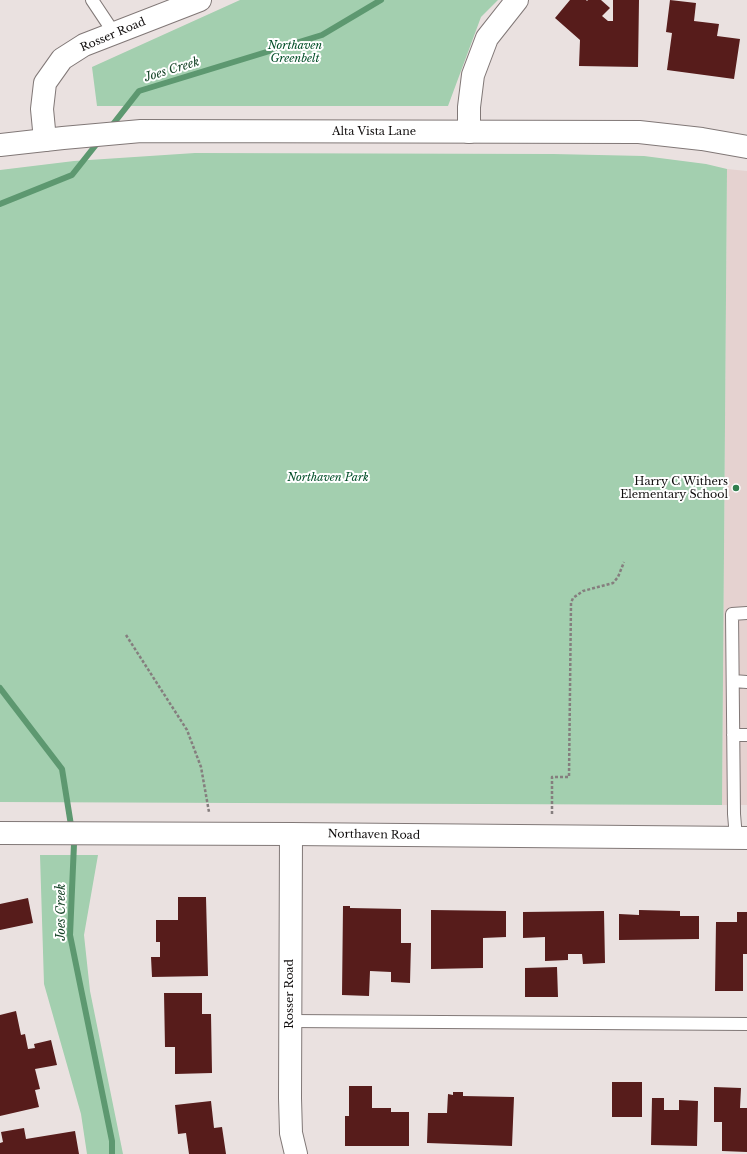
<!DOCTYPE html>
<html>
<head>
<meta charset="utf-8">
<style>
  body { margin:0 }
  canvas { display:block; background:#eae1e0 }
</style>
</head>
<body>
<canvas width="747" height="1154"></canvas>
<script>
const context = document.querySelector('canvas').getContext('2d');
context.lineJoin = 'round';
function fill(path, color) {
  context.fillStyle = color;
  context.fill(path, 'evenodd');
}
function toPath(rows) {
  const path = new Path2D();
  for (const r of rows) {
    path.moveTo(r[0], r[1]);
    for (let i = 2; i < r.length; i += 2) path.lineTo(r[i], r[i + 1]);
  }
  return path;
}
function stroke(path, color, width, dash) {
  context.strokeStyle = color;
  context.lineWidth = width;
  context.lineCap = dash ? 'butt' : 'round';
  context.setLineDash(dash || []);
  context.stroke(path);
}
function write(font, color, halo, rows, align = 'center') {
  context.font = font + ' "Libre Baskerville",serif';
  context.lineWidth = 4;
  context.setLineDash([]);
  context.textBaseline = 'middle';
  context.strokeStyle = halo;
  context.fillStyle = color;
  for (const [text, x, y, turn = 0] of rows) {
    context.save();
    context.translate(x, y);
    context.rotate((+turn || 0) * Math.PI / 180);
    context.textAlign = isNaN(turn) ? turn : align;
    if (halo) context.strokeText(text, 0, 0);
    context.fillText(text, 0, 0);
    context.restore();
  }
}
const built = toPath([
  [727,169,747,171,747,805,722,805]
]);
const green = toPath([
  [240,0,498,0,481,17,448,106,97,106,92,67],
  [195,153,553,154,644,156,706,164,727,169,722,805,0,802,0,170,74,161],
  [40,855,98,855,84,935,90,991,123,1154,87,1154,81,1114,44,984]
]);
const stream = toPath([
  [110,128,139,91,322,35,381,0],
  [0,204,72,175,99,141],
  [0,688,62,769,74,844,70,935,112,1141,112,1154]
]);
const building = toPath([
  [570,0,586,0,587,1,588,0,601,0,610,8,602,16,608,21,613,21,613,0,639,0,638,67,579,66,580,40,555,18],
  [670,0,696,3,694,21,719,24,717,36,740,39,734,79,667,70,672,33,666,32],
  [178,897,206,897,208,976,152,977,151,957,160,957,160,942,156,942,156,920,178,920],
  [28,898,33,923,0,930,0,904],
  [343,906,350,906,350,908,401,909,401,943,411,943,410,983,391,982,391,972,370,971,369,996,342,995],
  [431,910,506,911,506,937,483,938,483,968,431,969],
  [639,910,680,911,680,916,699,916,699,939,619,940,619,914,639,915],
  [604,911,605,963,583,964,582,954,568,954,568,960,545,961,545,937,523,938,523,912],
  [737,912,747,912,747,954,743,954,743,991,715,991,716,922,737,922],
  [557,967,558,997,525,997,525,968],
  [164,993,202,993,202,1014,211,1014,212,1073,175,1074,175,1047,165,1047],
  [16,1011,21,1035,25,1034,28,1049,35,1048,34,1044,51,1040,57,1065,35,1069,40,1089,35,1090,39,1107,0,1116,0,1015],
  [612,1082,642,1082,642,1117,612,1117],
  [349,1086,372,1086,372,1108,391,1108,391,1112,409,1112,409,1146,345,1146,345,1116,349,1116],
  [714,1087,741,1088,740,1108,747,1108,747,1152,722,1151,722,1122,714,1122],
  [453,1092,463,1092,463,1096,514,1097,512,1146,427,1143,428,1113,447,1113,448,1094,453,1095],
  [652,1098,664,1098,664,1110,679,1110,679,1100,698,1101,697,1146,651,1145],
  [211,1101,214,1128,222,1127,226,1154,189,1154,186,1133,178,1134,175,1105],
  [24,1128,26,1139,75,1131,79,1154,0,1154,0,1143,3,1142,1,1132]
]);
const path = toPath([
  [126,635,187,730,201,767,209,812],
  [552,814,552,777,569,777,571,603,573,598,583,591,613,583,618,577,624,562]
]);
const service = toPath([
  [92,0,114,33],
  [733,681,747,682],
  [733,735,747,735],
  [736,838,734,814,732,614,747,613],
  [290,1021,747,1024]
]);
const minor = toPath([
  [469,132,469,107,473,75,487,38,517,0],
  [45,140,42,109,45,83,62,59,84,45,200,0],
  [291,834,290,1098,291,1133,296,1154]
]);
const tertiary = toPath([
  [0,145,63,138,141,131,639,132,702,139,747,147],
  [0,833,291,834,747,838]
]);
const markers = [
  [736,488,4,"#307e4e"]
];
const streetNames = [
  ["Rosser Road",113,35,-23],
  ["Alta Vista Lane",374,132],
  ["Northaven Road",374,835,1],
  ["Rosser Road",290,994,-90]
];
const parkNames = [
  ["Northaven",295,46],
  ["Greenbelt",295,59],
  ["Northaven Park",328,478]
];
const poiNames = [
  ["Harry C Withers",728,482],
  ["Elementary School",728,495]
];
const waterNames = [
  ["Joes Creek",172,70,-17],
  ["Joes Creek",62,912,-90]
];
fill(built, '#e5d2d0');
fill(green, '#a3cfaf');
stroke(stream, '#5d9870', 6);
fill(building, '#571c1b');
stroke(service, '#817877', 14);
stroke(minor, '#817877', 24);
stroke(tertiary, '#817877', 24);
stroke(path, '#857e7e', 2.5, [3, 2]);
stroke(service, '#fff', 12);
stroke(minor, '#fff', 22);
stroke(tertiary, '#fff', 22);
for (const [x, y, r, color] of markers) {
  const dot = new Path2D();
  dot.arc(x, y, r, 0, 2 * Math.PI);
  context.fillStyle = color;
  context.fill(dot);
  stroke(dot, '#fff', 1.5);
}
write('11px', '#0f0c0c', '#fff', streetNames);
write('italic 11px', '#014d27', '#fff', parkNames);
write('11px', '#0f0c0c', '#fff', poiNames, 'right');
write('italic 12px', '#19462a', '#fff', waterNames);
</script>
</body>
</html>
